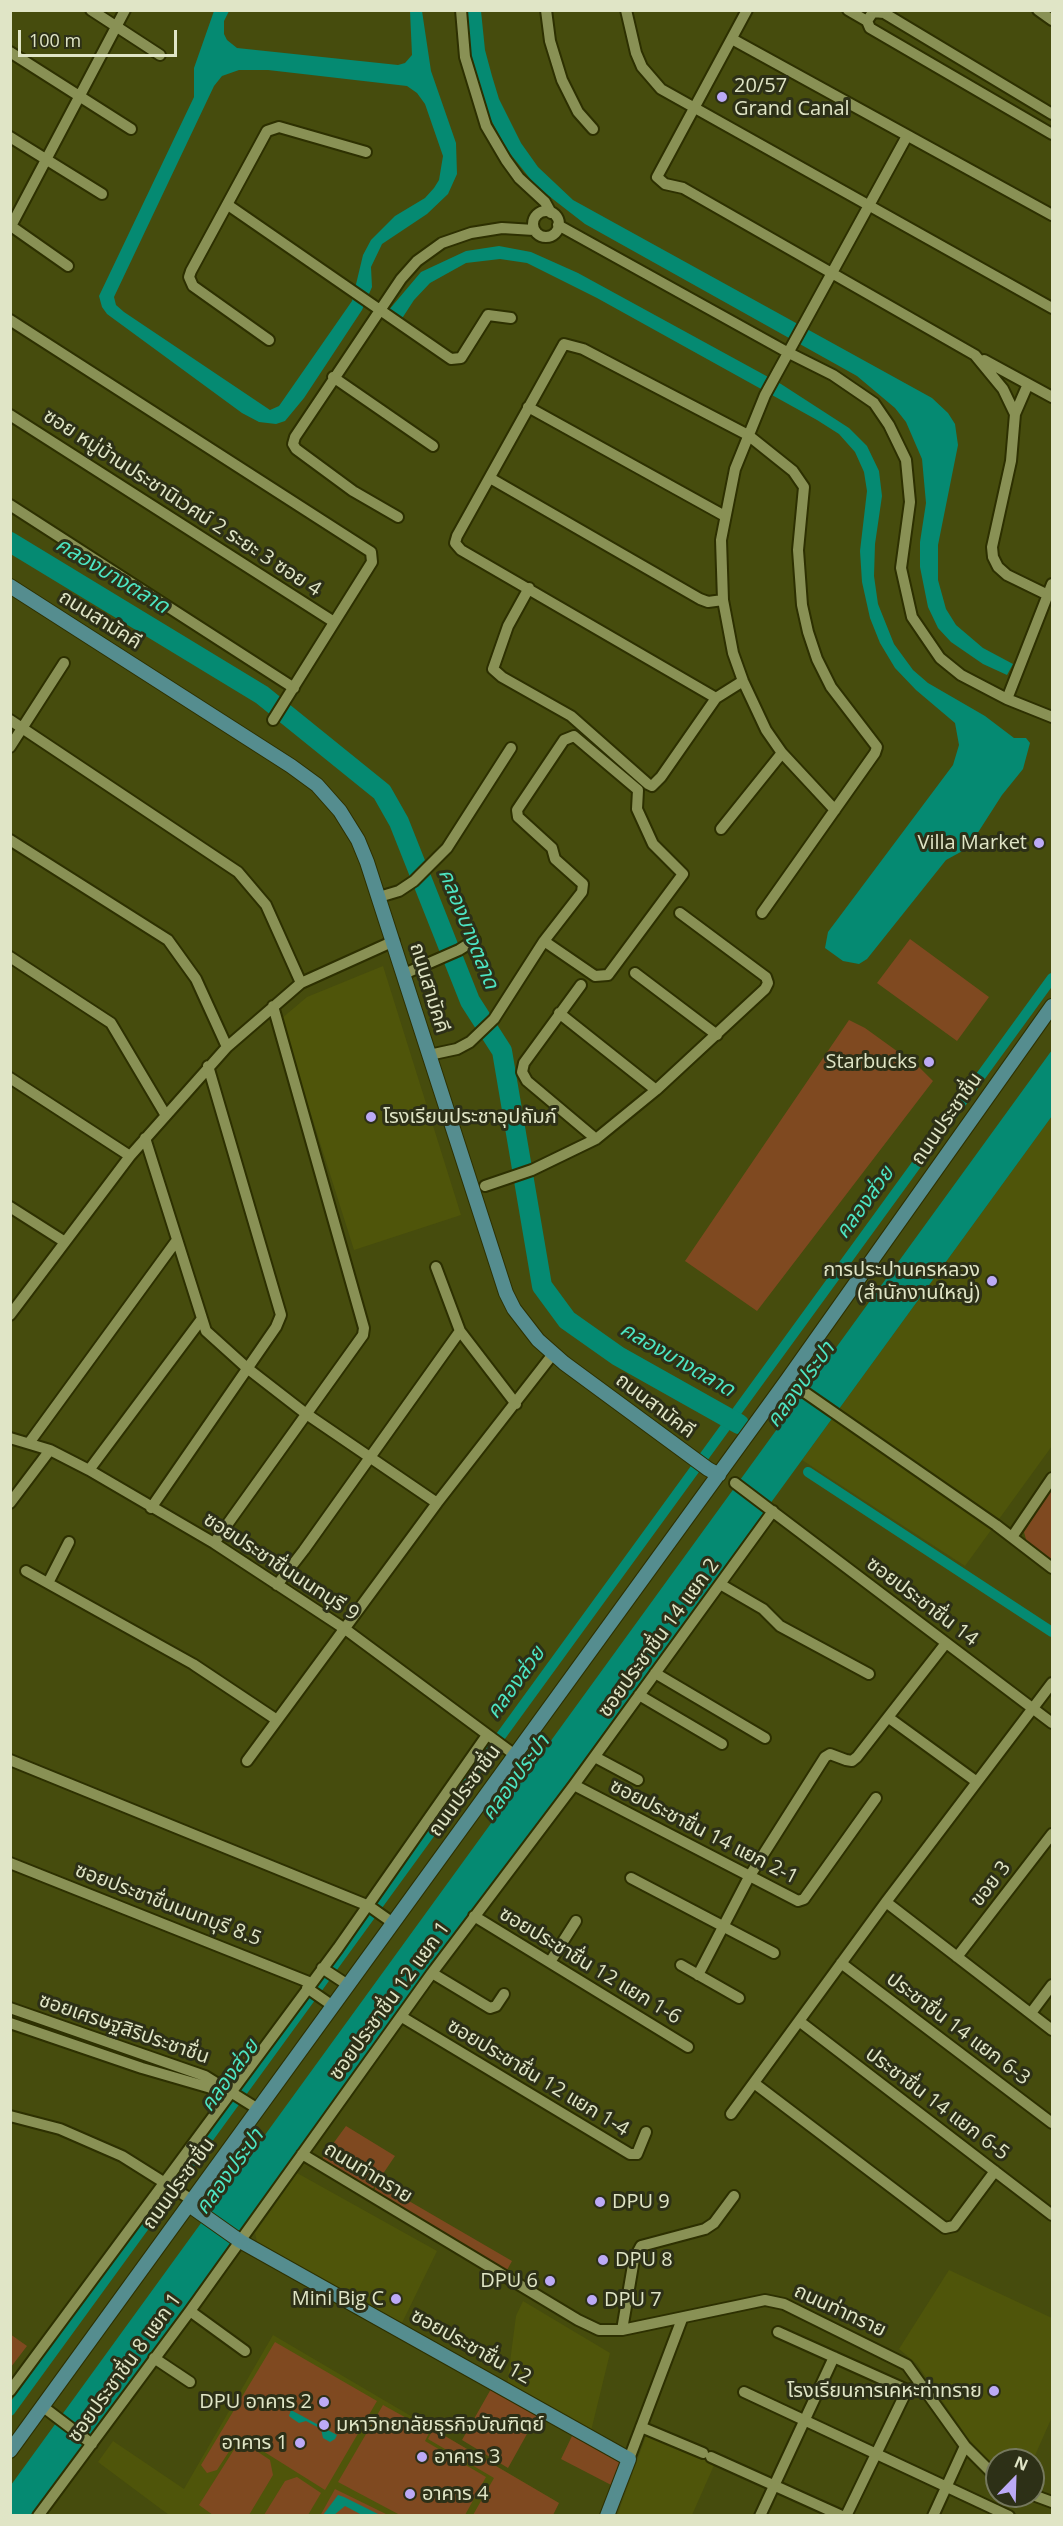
<!DOCTYPE html>
<html>
<head>
<meta charset="utf-8">
<style>
  body { margin:0 }
  #map { position:relative; width:1063px; height:2526px; overflow:hidden; background:#464c0d; font-family:"Open Sans",sans-serif }
  canvas { display:block }
  .frame { position:absolute; inset:0; border:12px solid #e0e5c6; pointer-events:none }
  .north { position:absolute; left:985px; top:2448px; width:60px; height:60px; box-sizing:border-box; background:#2d3017; border:2px solid #75785d; border-radius:50%; rotate:23deg; font-size:16px; font-weight:700; line-height:24px; text-align:center; color:#e0e5c6 }
  .north::after { content:''; display:block; margin:auto; width:21px; height:27px; background:#bcaaf6; clip-path:polygon(50% 0,100% 100%,50% 72%,0 100%) }
  .scale { position:absolute; left:18px; top:30px; width:159px; height:27px; box-sizing:border-box; border:3px solid #e0e5c6; border-top:0; padding-left:8px; font-size:18px; line-height:21px; white-space:nowrap; color:#e0e5c6; -webkit-text-stroke:4px #2d3017; paint-order:stroke }
</style>
</head>
<body>
<div id="map">
<canvas width="1063" height="2526"></canvas>
<div class="frame"></div>
<div class="north">N</div>
<div class="scale">100 m</div>
</div>
<script>
const context = document.querySelector('canvas').getContext('2d');
context.lineJoin = 'round';
function fill(path, color) {
  context.fillStyle = color;
  context.fill(path, 'evenodd');
}
function toPath(rows) {
  const path = new Path2D();
  for (const r of rows) {
    if (r.length === 3) {
      path.moveTo(r[0] + r[2], r[1]);
      path.arc(r[0], r[1], r[2], 0, 2 * Math.PI);
      continue;
    }
    path.moveTo(r[0], r[1]);
    for (let i = 2; i < r.length; i += 2) path.lineTo(r[i], r[i + 1]);
  }
  return path;
}
function stroke(path, color, width, dash) {
  context.strokeStyle = color;
  context.lineWidth = width;
  context.lineCap = dash ? 'butt' : 'round';
  context.setLineDash(dash || []);
  context.stroke(path);
}
function write(font, color, halo, rows, align = 'center') {
  context.font = font + ' "Open Sans","Noto Sans Thai",sans-serif';
  context.lineWidth = 6;
  context.setLineDash([]);
  context.textBaseline = 'middle';
  context.strokeStyle = halo;
  context.fillStyle = color;
  for (const [text, x, y, turn = 0] of rows) {
    context.save();
    context.translate(x, y);
    context.rotate((+turn || 0) * Math.PI / 180);
    context.textAlign = isNaN(turn) ? turn : align;
    if (halo) context.strokeText(text, 0, 0);
    context.fillText(text, 0, 0);
    context.restore();
  }
}
const built = toPath([
  [383,966,461,1215,354,1250,281,1019,307,997],
  [1052,1116,1052,1446,965,1566,802,1460],
  [297,2173,437,2251,401,2325,258,2246,255,2233],
  [949,2270,1052,2318,1052,2417,1033,2460,997,2460,997,2472,979,2454,917,2364,899,2349],
  [523,2301,610,2353,591,2431,507,2385,516,2316],
  [273,2335,559,2503,552,2516,169,2515,98,2462,113,2441,184,2489],
  [646,2436,715,2463,692,2515,617,2516]
]);
const green = toPath([
  [910,939,989,997,957,1041,877,983],
  [849,1020,865,1028,919,1067,933,1081,757,1311,685,1261],
  [1052,1488,1052,1561,1027,1543,1024,1532],
  [346,2126,395,2156,370,2193,319,2163],
  [378,2183,512,2261,506,2272,372,2194],
  [10,2334,27,2346,11,2367,10,2367],
  [275,2342,377,2401,325,2490,239,2436,217,2470,207,2473,201,2465],
  [491,2389,537,2416,508,2468,462,2440],
  [383,2405,430,2431,425,2441,486,2477,465,2515,400,2515,338,2482],
  [433,2429,559,2503,553,2515,473,2515,494,2478,428,2439],
  [573,2434,624,2463,615,2487,561,2459],
  [240,2440,270,2460,273,2475,249,2515,213,2515,199,2505],
  [297,2477,321,2493,308,2515,264,2515,285,2481],
  [335,2489,388,2515,320,2516]
]);
const water = toPath([
  [214,11,229,11,224,21,224,34,227,40,237,48,398,65,405,63,412,55,410,11,422,11,431,71,456,143,457,174,448,194,427,214,382,244,371,267,372,287,362,310,304,398,285,421,276,424,259,422,242,413,107,314,102,307,99,296,194,97,194,68],
  [239,70,268,70,407,86,417,93,425,104,443,156,439,180,434,188,425,198,395,216,371,240,363,255,352,301,279,406,270,410,124,312,116,305,114,297,214,86,222,76],
  [467,11,481,11,485,50,492,76,499,99,521,143,538,167,573,200,932,398,948,413,955,424,958,445,938,545,938,580,946,609,956,625,983,648,1013,664,1007,675,983,664,951,642,938,628,928,607,920,567,920,542,926,503,922,459,906,422,895,408,857,376,585,224,536,186,508,151,485,109,471,63],
  [499,246,531,252,578,273,781,384,849,428,867,446,879,471,882,496,875,544,874,576,878,604,894,644,913,670,928,683,985,716,1014,738,1026,738,1030,743,1023,769,1002,795,968,848,946,860,867,959,859,964,843,961,825,948,828,932,953,765,959,745,955,723,916,690,895,668,880,643,870,618,862,582,860,551,867,491,864,472,855,452,839,434,817,420,597,298,527,263,500,259,466,263,430,283,414,300,401,320,388,311,421,272,466,251],
  [1052,1050,1052,1116,35,2515,11,2516,11,2485],
  [291,2410,337,2435,335,2439,330,2442,323,2438,321,2429,306,2421,299,2423,293,2419,289,2416],
  [338,2495,344,2497,380,2515,362,2515,345,2506,334,2515,323,2515]
]);
const canal = toPath([
  [808,1472,1052,1632],
  [10,2411,1052,978]
]);
const river = toPath([
  [10,542,262,695,382,792,399,822,470,1001,502,1051,542,1286,567,1320,618,1356,739,1424]
]);
const minor = toPath([
  [91,10,160,55],
  [461,10,465,57,486,126,506,160,519,178,545,202,551,213],
  [546,10,550,41,562,80,578,112,593,129],
  [626,10,636,53,642,67,661,89,1052,308],
  [747,10,657,177,665,184,683,188,975,355,1003,389,1015,414,1011,461,992,547,993,557,998,567,1007,575,1048,595],
  [848,10,867,21],
  [1038,10,1052,20],
  [732,39,1052,215],
  [10,52,131,129],
  [1052,114,884,13,873,12,867,21,870,28,1052,134],
  [10,137,102,194],
  [228,205,451,359,461,358,488,315,511,318],
  [546,224,13],
  [558,225,787,352,833,375,874,403,889,425,906,460,910,502,901,568,912,617,940,658,961,675,1007,699,1052,717],
  [11,226,68,266],
  [10,228,125,10],
  [10,320,371,552,372,562,273,720],
  [269,340,193,286,189,277,191,271,267,131,279,127,366,152],
  [984,360,1052,397],
  [333,377,433,446],
  [528,407,725,516],
  [1015,414,1028,384],
  [10,415,334,622],
  [490,478,700,599,708,602,723,600],
  [10,505,294,688],
  [398,517,353,491,296,449,293,444,295,437,401,279,417,261,442,243,471,233,502,228,534,230],
  [529,588,508,626,493,669,502,677,571,716,648,784,652,786,661,777,716,698,743,681],
  [716,698,461,550,455,543,457,536,564,344,583,349,748,435,793,471,804,487,798,550,802,605,808,632,817,659,831,687,877,747,875,753,762,913],
  [1007,699,1052,584],
  [10,720,238,872,266,905,301,983],
  [10,747,64,663],
  [835,810,782,753,766,730,743,681,733,653,723,600,721,540,735,469,765,395,907,136],
  [721,829,782,753],
  [10,840,168,940,196,979,227,1047],
  [379,897,399,891,414,881,447,848,511,748],
  [10,957,111,1023,165,1114],
  [635,973,717,1035],
  [404,974,459,950,475,940],
  [581,985,524,1063,522,1072,527,1081,596,1139],
  [559,1013,656,1090],
  [429,1055,457,1049,470,1042,494,1019,544,941,582,892,583,884,555,859,552,848,518,817,517,810,564,740,574,736,638,790,637,809,653,844,683,874,608,975,595,976,544,941],
  [10,1078,130,1156],
  [145,1138,206,1331,247,1368,305,1413,437,1503],
  [485,1186,532,1170,596,1139,656,1090,765,989,768,983,766,977,680,913],
  [10,1207,65,1242],
  [436,1267,460,1331,516,1404],
  [10,1315,130,1156,227,1047,301,983,394,941],
  [787,1380,996,1525,1052,1568],
  [10,1438,50,1450,89,1470,214,1543,345,1629,515,1755],
  [29,1443,177,1240],
  [89,1470,201,1320],
  [735,1483,1052,1723],
  [10,1503,50,1450],
  [151,1508,276,1327,281,1315,208,1066],
  [1012,1537,1052,1478],
  [214,1543,363,1335,364,1328,273,1006],
  [26,1571,193,1664,277,1720],
  [48,1583,69,1542],
  [720,1584,763,1609,780,1626,869,1674],
  [277,1585,304,1550,460,1331],
  [655,1673,765,1738],
  [639,1695,722,1744],
  [889,1718,977,1782],
  [595,1757,638,1780],
  [10,1760,369,1906,393,1923],
  [247,1761,437,1503,553,1354],
  [574,1785,798,1901,804,1899,876,1798],
  [10,1863,311,1983],
  [631,1878,774,1953],
  [886,1902,1052,2030],
  [474,1916,688,2047],
  [957,1957,1052,1834],
  [550,1962,576,1921],
  [841,1963,1052,2123],
  [681,1965,739,1998],
  [322,1968,348,1985],
  [432,1973,490,2008,496,2006,504,1994],
  [698,1975,749,1877,825,1757,830,1754,846,1760,852,1761,857,1757,946,1643],
  [307,1988,333,2006],
  [10,2008,205,2076,258,2109],
  [1031,2013,1052,1985],
  [402,2017,630,2154,637,2154,646,2132],
  [799,2021,1052,2215],
  [10,2023,142,2068,211,2088,224,2087],
  [754,2083,945,2228,954,2226,995,2171],
  [731,2114,886,1902,1052,1683],
  [10,2116,60,2129,122,2156,192,2200],
  [302,2154,578,2320,599,2330,622,2330,765,2300,784,2304,907,2365,965,2446,997,2478],
  [190,2311,245,2351],
  [622,2330,634,2259,641,2246,705,2229,714,2223,734,2196],
  [778,2332,907,2390],
  [154,2358,190,2382],
  [10,2391,338,1948,487,1735],
  [744,2392,1009,2516],
  [42,2406,92,2444],
  [641,2427,703,2453],
  [711,2457,842,2516],
  [629,2459,682,2319],
  [1033,2495,1052,2502],
  [38,2516,190,2311,432,1973,574,1785,773,1511],
  [760,2516,834,2357],
  [846,2516,907,2390,924,2386],
  [933,2516,965,2446]
]);
const major = toPath([
  [10,586,291,766,317,785,340,811,358,840,367,862,506,1293,514,1309,538,1340,564,1363,708,1469,719,1475],
  [189,2205,240,2241,629,2459,607,2516],
  [10,2451,787,1380,1052,1006]
]);
const markers = [
  [722,97,6,"#bcaaf6"],
  [1039,843,6,"#bcaaf6"],
  [929,1062,6,"#bcaaf6"],
  [371,1117,6,"#bcaaf6"],
  [992,1281,6,"#bcaaf6"],
  [600,2202,6,"#bcaaf6"],
  [603,2260,6,"#bcaaf6"],
  [550,2281,6,"#bcaaf6"],
  [396,2299,6,"#bcaaf6"],
  [592,2300,6,"#bcaaf6"],
  [994,2391,6,"#bcaaf6"],
  [324,2402,6,"#bcaaf6"],
  [324,2425,6,"#bcaaf6"],
  [300,2443,6,"#bcaaf6"],
  [422,2457,6,"#bcaaf6"],
  [410,2494,6,"#bcaaf6"]
];
const poiNames = [
  ["20/57",734,86],
  ["Grand Canal",734,109],
  ["Villa Market",1027,843,"right"],
  ["Starbucks",917,1062,"right"],
  ["โรงเรียนประชาอุปถัมภ์",383,1117],
  ["การประปานครหลวง",980,1270,"right"],
  ["(สำนักงานใหญ่)",980,1293,"right"],
  ["DPU 9",612,2202],
  ["DPU 8",615,2260],
  ["DPU 6",538,2281,"right"],
  ["Mini Big C",384,2299,"right"],
  ["DPU 7",604,2300],
  ["โรงเรียนการเคหะท่าทราย",982,2391,"right"],
  ["DPU อาคาร 2",312,2402,"right"],
  ["มหาวิทยาลัยธุรกิจบัณฑิตย์",336,2425],
  ["อาคาร 1",288,2443,"right"],
  ["อาคาร 3",434,2457],
  ["อาคาร 4",422,2494]
];
const streetNames = [
  ["ซอย หมู่บ้านประชานิเวศน์ 2 ระยะ 3 ซอย 4",182,503,33],
  ["ถนนสามัคคี",100,620,32],
  ["ถนนสามัคคี",429,988,73],
  ["ถนนประชาชื่น",947,1119,-55],
  ["ถนนสามัคคี",655,1406,37],
  ["ซอยประชาชื่นนนทบุรี 9",281,1567,33],
  ["ซอยประชาชื่น 14",922,1602,37],
  ["ซอยประชาชื่น 14 แยก 2",659,1638,-54],
  ["ถนนประชาชื่น",465,1791,-54],
  ["ซอยประชาชื่น 14 แยก 2-1",704,1832,27],
  ["ขอย 3",991,1884,-52],
  ["ซอยประชาชื่นนนทบุรี 8.5",168,1905,21],
  ["ซอยประชาชื่น 12 แยก 1-6",590,1966,31],
  ["ซอยประชาชื่น 12 แยก 1",390,2001,-54],
  ["ซอยเศรษฐสิริประชาชื่น",124,2029,19],
  ["ประชาชื่น 14 แยก 6-3",958,2029,37],
  ["ซอยประชาชื่น 12 แยก 1-4",538,2078,31],
  ["ประชาชื่น 14 แยก 6-5",937,2104,37],
  ["ถนนท่าทราย",368,2173,31],
  ["ถนนประชาชื่น",179,2184,-54],
  ["ถนนท่าทราย",840,2311,25],
  ["ซอยประชาชื่น 12",471,2347,29],
  ["ซอยประชาชื่น 8 แยก 1",125,2368,-54]
];
const waterNames = [
  ["คลองบางตลาด",112,576,31],
  ["คลองบางตลาด",468,929,68],
  ["คลองส่วย",865,1203,-54],
  ["คลองบางตลาด",677,1360,30],
  ["คลองประปา",801,1385,-54],
  ["คลองส่วย",516,1683,-54],
  ["คลองประปา",516,1778,-54],
  ["คลองส่วย",230,2076,-54],
  ["คลองประปา",230,2172,-54]
];
fill(built, '#4f550a');
fill(green, '#7f4920');
fill(water, '#058a72');
stroke(canal, '#058a72', 10);
stroke(river, '#058a72', 20);
stroke(minor, '#2d3001', 14);
stroke(major, '#2d3001', 16);
stroke(minor, '#899155', 10);
stroke(major, '#558d8f', 14);
for (const [x, y, r, color] of markers) {
  const dot = new Path2D();
  dot.arc(x, y, r, 0, 2 * Math.PI);
  context.fillStyle = color;
  context.fill(dot);
  stroke(dot, '#2d3017', 2);
}
write('20px', '#e0e5c6', '#2d3017', poiNames, 'left');
write('20px', '#e0e5c6', '#2d3017', streetNames);
write('italic 21px', '#4de5c3', '#2d3017', waterNames);
</script>
</body>
</html>
